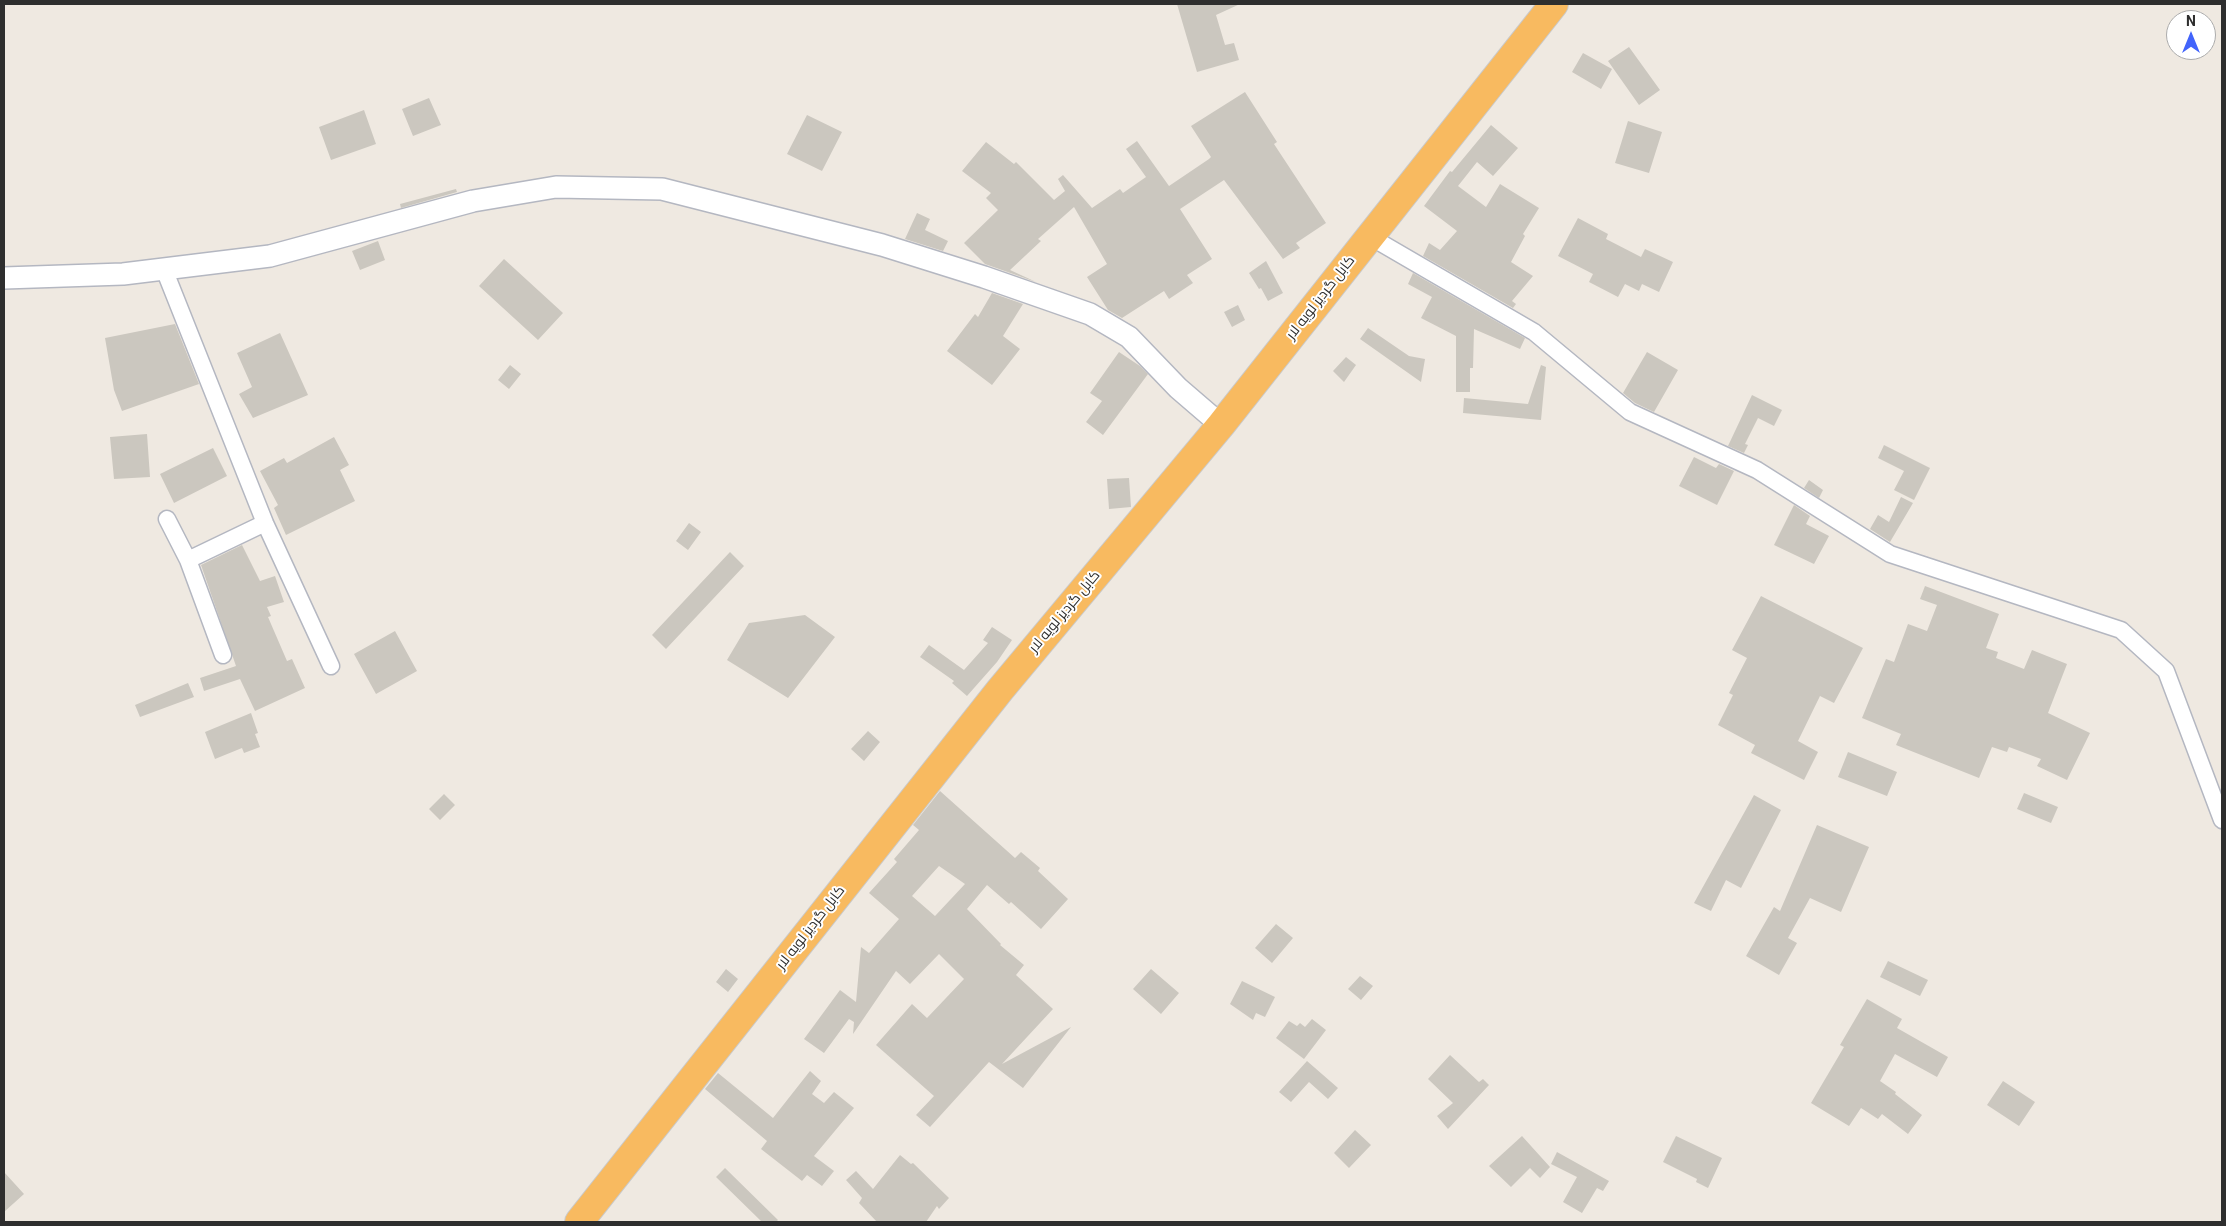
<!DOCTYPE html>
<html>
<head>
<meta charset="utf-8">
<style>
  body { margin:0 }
  #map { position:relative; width:2226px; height:1226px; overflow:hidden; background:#efe9e1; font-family:Roboto,sans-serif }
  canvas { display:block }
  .frame { position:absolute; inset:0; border:5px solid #2e2e2e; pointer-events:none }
  .north { position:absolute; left:2166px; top:10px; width:50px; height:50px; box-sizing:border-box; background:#fff; border:1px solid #ababab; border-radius:50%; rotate:0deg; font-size:14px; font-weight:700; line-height:20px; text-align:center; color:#2e2e2e }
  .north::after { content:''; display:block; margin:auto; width:18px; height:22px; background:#4264fb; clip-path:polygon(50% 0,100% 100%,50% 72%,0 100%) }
</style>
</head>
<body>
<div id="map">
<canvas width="2226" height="1226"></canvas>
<div class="frame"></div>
<div class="north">N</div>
</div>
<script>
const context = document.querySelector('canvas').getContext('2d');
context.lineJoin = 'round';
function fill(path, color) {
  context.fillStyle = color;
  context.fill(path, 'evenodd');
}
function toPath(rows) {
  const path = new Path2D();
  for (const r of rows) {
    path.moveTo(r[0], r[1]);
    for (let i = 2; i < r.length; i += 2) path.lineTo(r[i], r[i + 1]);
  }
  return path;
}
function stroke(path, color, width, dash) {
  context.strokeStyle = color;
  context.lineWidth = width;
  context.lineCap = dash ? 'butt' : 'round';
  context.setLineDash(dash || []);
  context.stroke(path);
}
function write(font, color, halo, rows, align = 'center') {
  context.font = font + ' Roboto,Cairo,sans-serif';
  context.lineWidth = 4;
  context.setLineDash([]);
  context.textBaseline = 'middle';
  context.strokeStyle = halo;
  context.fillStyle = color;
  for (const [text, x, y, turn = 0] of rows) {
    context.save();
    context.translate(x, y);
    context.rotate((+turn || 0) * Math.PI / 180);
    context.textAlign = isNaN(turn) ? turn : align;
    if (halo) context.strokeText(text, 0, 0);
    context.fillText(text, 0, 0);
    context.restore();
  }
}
const building = toPath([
  [1177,4,1240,4,1216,15,1225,45,1234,43,1239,60,1197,72],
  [1629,47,1660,90,1639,105,1608,61],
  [1583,53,1612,69,1601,89,1572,72],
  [1245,92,1277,142,1274,144,1326,223,1296,243,1300,248,1283,259,1224,180,1180,209,1212,259,1187,275,1193,283,1169,299,1164,291,1122,318,1108,310,1087,277,1107,264,1074,207,1038,239,1041,241,1010,270,1036,282,985,264,964,243,998,210,986,198,991,193,962,171,986,142,1014,164,1016,162,1054,200,1065,191,1058,179,1063,175,1092,208,1120,189,1123,193,1146,177,1126,149,1137,141,1169,186,1209,159,1211,157,1191,126],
  [429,98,441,125,413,136,402,109],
  [364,110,376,144,331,160,319,127],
  [807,115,842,132,822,171,787,154],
  [1628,121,1662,132,1649,173,1615,163],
  [1491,125,1518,148,1493,176,1477,162,1458,186,1486,207,1500,184,1539,208,1523,234,1525,236,1511,262,1533,276,1512,301,1516,304,1513,308,1423,256,1429,243,1440,250,1457,231,1424,206,1450,171,1452,172],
  [456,189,457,192,401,208,400,204],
  [917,213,930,219,925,230,948,241,943,251,905,239],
  [1578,218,1608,234,1606,239,1641,257,1645,249,1673,262,1659,292,1642,284,1639,291,1625,284,1618,297,1589,282,1593,274,1558,256],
  [378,241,385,260,360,270,352,251],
  [504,259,563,313,538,340,479,286],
  [1266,261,1283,293,1268,301,1261,288,1259,289,1249,273],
  [1413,273,1525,338,1520,349,1474,329,1473,368,1470,368,1470,392,1456,392,1456,336,1421,318,1432,297,1408,284],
  [992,293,1023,304,1003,336,1020,349,992,385,947,351,975,314,978,317],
  [1238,305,1245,320,1232,327,1224,312],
  [175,324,199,384,122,411,114,390,105,338],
  [1368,328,1409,356,1425,359,1421,382,1360,339],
  [280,333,308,395,253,418,239,394,252,387,237,353],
  [1119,352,1140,366,1148,374,1103,435,1086,422,1102,401,1090,393],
  [1647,352,1678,370,1654,412,1635,403,1623,393],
  [1346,357,1356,365,1344,382,1333,371],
  [510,365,521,374,509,389,498,380],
  [1541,365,1546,367,1541,420,1463,413,1464,398,1528,404],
  [1752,395,1782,410,1774,426,1758,418,1745,444,1748,445,1744,453,1728,446],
  [147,434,150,477,114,479,110,437],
  [334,437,349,465,340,470,355,501,286,535,274,508,278,505,260,471,284,458,287,463],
  [1884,445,1930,468,1914,500,1894,490,1904,471,1878,458],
  [213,448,227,476,174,503,160,474],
  [1694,457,1716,468,1719,464,1734,471,1717,505,1679,486],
  [1129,478,1131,507,1109,509,1107,479],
  [1809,480,1823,490,1819,498,1804,488],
  [1901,497,1913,503,1890,542,1870,529,1878,515,1889,522],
  [1794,505,1810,516,1806,524,1829,536,1814,564,1774,545],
  [689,523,701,532,688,550,676,541],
  [242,545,260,581,275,576,284,602,267,607,271,616,268,617,287,661,292,659,305,688,255,711,240,679,204,691,200,678,236,666,201,565],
  [730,552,744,566,666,649,652,635],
  [1925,586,1999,614,1986,648,1998,652,1996,658,2024,669,2032,650,2067,664,2048,713,2090,733,2067,780,2037,766,2041,759,2009,747,2007,752,1992,747,1979,778,1896,745,1901,734,1862,718,1886,659,1894,662,1908,624,1927,631,1937,605,1920,599],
  [1761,596,1863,648,1834,703,1820,696,1798,741,1818,752,1804,780,1751,753,1755,745,1718,725,1733,695,1729,693,1747,658,1732,650],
  [805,615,835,637,788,698,727,660,749,623],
  [992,627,1012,640,997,662,967,696,952,683,954,681,920,657,929,645,964,670,988,643,983,640],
  [395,631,417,671,376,694,354,654],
  [188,683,194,697,140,717,135,705],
  [251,713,258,733,255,734,260,747,244,753,242,748,215,759,205,732],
  [868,731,880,742,864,761,851,749],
  [1848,752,1897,772,1887,796,1838,777],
  [940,791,1015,858,1021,852,1040,868,1038,871,1068,899,1041,929,1011,902,1009,904,987,885,967,909,1001,944,1000,945,1024,965,1016,975,1053,1009,1002,1064,1071,1027,1023,1088,989,1062,930,1127,916,1115,934,1096,876,1045,912,1004,927,1018,964,979,939,954,910,984,896,971,853,1034,854,1022,849,1019,824,1053,804,1039,840,990,856,1002,861,947,869,953,899,919,869,893,897,862,894,859,919,830,913,825],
  [939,866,965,884,935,916,912,896],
  [2024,793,2058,807,2051,823,2017,809],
  [444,794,455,805,440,820,429,809],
  [1754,795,1781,810,1741,888,1726,880,1711,911,1694,903],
  [1817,825,1869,847,1841,912,1810,898,1788,938,1797,943,1779,975,1746,956,1774,907,1780,911],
  [1276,924,1293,938,1272,963,1255,948],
  [1888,961,1928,980,1920,996,1880,977],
  [726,969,738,979,728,992,716,982],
  [1151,969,1179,993,1161,1014,1133,989],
  [1360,976,1373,986,1361,1000,1348,989],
  [1242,981,1275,997,1265,1017,1256,1013,1253,1020,1230,1004],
  [1867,999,1902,1019,1897,1028,1948,1057,1937,1077,1895,1054,1880,1081,1896,1092,1895,1094,1922,1115,1908,1134,1882,1114,1878,1119,1861,1108,1849,1126,1811,1103,1844,1047,1840,1045],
  [1312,1019,1326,1030,1304,1059,1276,1038,1289,1021,1297,1026,1300,1023,1305,1027],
  [1450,1055,1479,1082,1483,1079,1489,1085,1448,1129,1437,1116,1453,1103,1428,1079],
  [1307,1061,1338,1088,1328,1099,1309,1082,1291,1102,1279,1092],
  [810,1071,821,1081,812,1094,824,1103,834,1092,854,1108,814,1156,834,1171,822,1186,807,1175,802,1181,761,1149,767,1141,705,1089,718,1073,773,1118],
  [2003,1081,2035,1102,2019,1126,1987,1105],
  [1355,1130,1371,1145,1349,1168,1334,1153],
  [1522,1136,1550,1167,1540,1178,1530,1168,1511,1187,1489,1166],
  [1676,1136,1722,1158,1708,1188,1696,1182,1697,1179,1663,1162],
  [1557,1152,1609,1181,1603,1191,1597,1188,1582,1213,1563,1202,1577,1177,1551,1164],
  [900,1155,911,1164,913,1163,949,1198,939,1209,937,1206,926,1222,877,1222,859,1203,862,1198,846,1180,856,1171,873,1189],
  [725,1168,778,1220,776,1222,762,1222,716,1177],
  [4,1172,24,1194,4,1212]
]);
const minor = toPath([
  [1369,236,1534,332,1630,412,1757,470,1890,554,2121,630,2166,671,2222,820],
  [164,269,265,523,331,666],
  [167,519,188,560,223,655],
  [188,560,265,523]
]);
const tertiary = toPath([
  [4,278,123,274,270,256,473,201,556,187,662,189,882,245,984,277,1090,314,1129,337,1178,388,1221,425]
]);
const trunk = toPath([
  [579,1222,1000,690,1221,425,1554,4]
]);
const streetNames = [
  ["کابل گردیز لویه لار",1321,298,-52],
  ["کابل گردیز لویه لار",1065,612,-50],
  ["کابل گردیز لویه لار",811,928,-52]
];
fill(building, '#cbc7bf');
stroke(minor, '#b4b7c1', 19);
stroke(tertiary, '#b4b7c1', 24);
stroke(trunk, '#c9c9c9', 30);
stroke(minor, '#fff', 16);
stroke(tertiary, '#fff', 21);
stroke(trunk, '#f8ba60', 28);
write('14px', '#2e2e2e', '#fff', streetNames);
</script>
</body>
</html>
